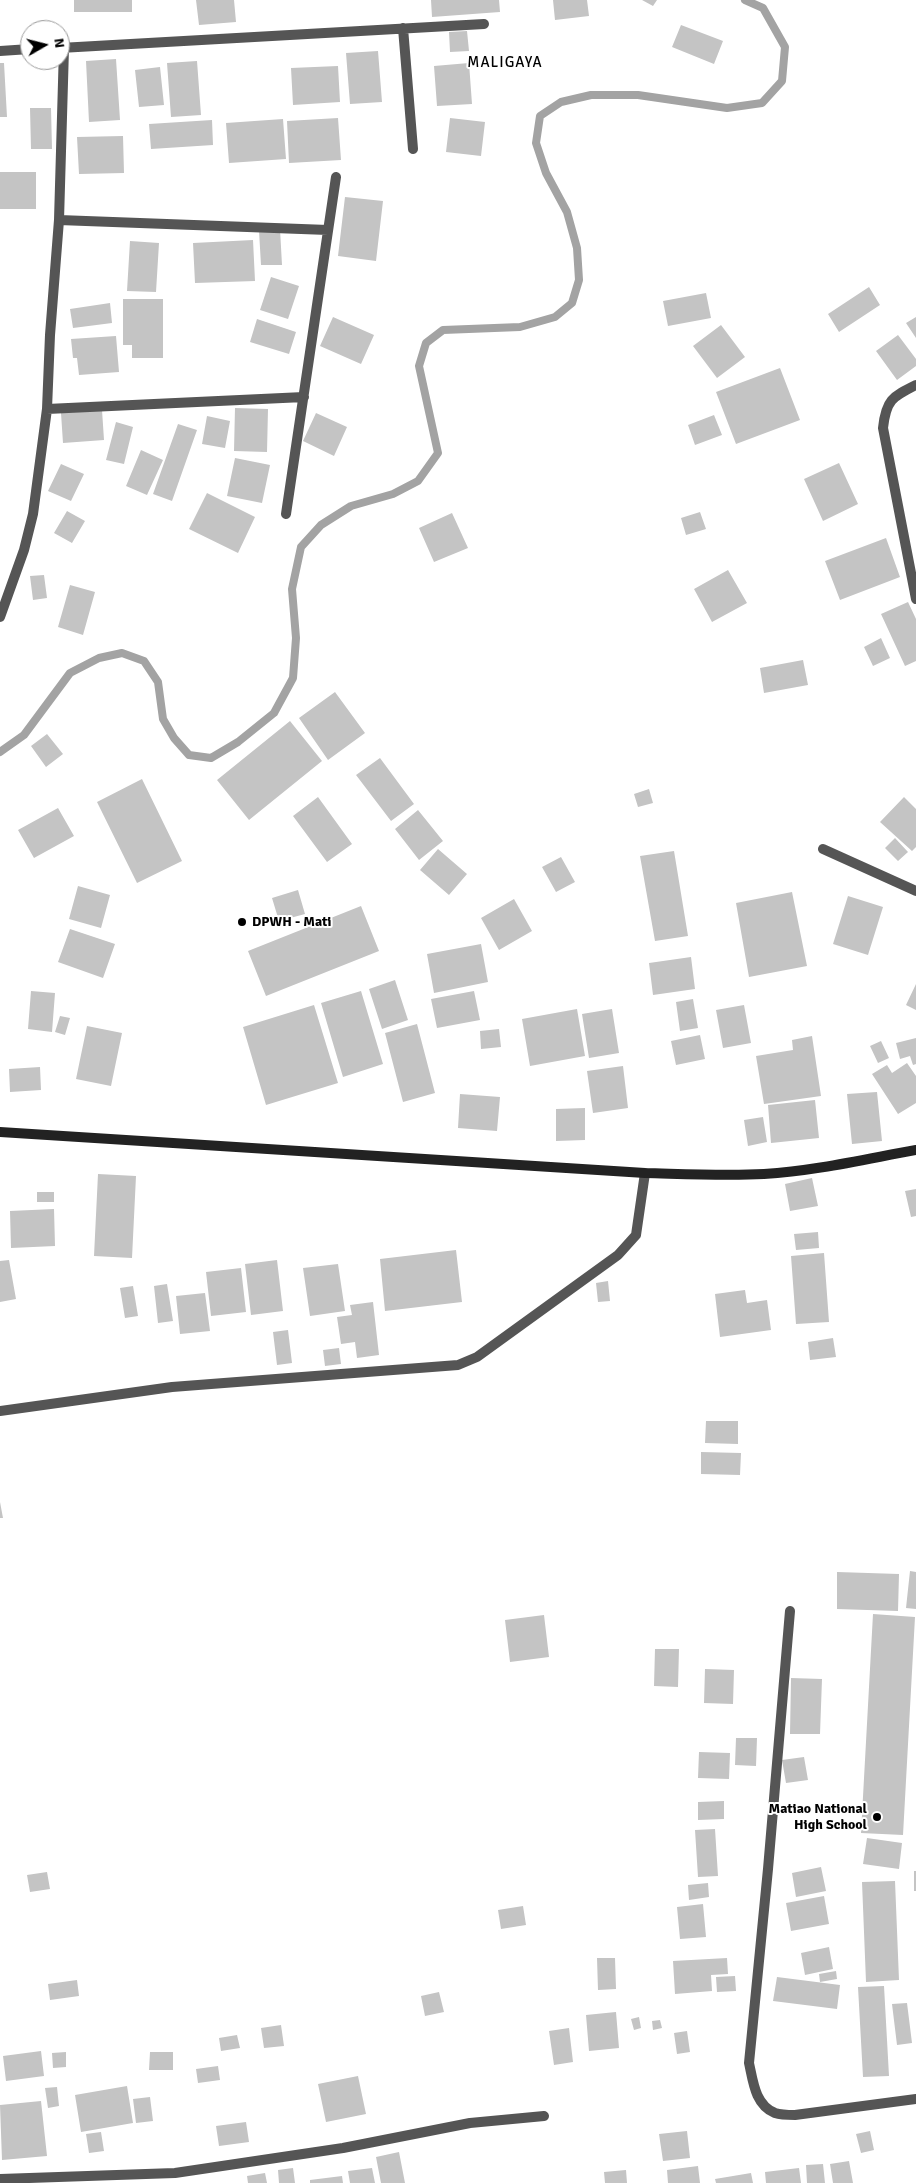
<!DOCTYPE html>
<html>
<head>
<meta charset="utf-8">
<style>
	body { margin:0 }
	#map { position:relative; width:916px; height:2183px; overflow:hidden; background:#fff; font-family:Signika,sans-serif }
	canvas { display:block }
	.north { position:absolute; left:20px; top:20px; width:50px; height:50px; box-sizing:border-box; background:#fff; border:1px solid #999; border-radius:50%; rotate:82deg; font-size:14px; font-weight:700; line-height:20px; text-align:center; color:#000 }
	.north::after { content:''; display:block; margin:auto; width:18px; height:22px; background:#000; clip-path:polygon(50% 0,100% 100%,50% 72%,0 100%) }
</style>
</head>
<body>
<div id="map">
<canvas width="916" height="2183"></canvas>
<div class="north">N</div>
</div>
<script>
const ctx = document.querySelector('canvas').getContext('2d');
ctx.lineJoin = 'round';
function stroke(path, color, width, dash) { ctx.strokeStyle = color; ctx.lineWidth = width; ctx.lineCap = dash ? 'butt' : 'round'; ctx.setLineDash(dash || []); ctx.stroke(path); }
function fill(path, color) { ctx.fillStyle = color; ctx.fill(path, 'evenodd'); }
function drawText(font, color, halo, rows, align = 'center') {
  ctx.font = font + ' Signika,sans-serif'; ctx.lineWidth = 4; ctx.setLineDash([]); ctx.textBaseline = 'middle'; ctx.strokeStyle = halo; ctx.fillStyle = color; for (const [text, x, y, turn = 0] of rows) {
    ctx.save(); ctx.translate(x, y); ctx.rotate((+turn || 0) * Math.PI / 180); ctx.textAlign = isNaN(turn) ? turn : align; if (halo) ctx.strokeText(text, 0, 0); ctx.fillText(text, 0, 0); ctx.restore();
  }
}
stroke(new Path2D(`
	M0,752l24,-17 46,-62 29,-15 23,-5 22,8 14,21 5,37 11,19 15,17 22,3 27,-16 36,-29 19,-35 3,-40 -4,-49 9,-42 20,-22 30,-19 42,-12 25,-13 20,-28 -19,-87 7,-23 17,-13 77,-3 35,-10 17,-14 7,-23 -2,-32 -10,-36 -21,-39 -10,-30 4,-27 21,-14 30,-7h47l89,13 35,-5 20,-22 3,-34 -22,-39 -18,-8`), '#a3a3a3', 8);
fill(new Path2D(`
	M74,0h58v12h-58z
	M196,0h38l2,22 -37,3z
	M431,0h68l1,12 -68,5z
	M553,0h34l2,16 -34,4z
	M642,0h15l-4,6z
	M681,25l42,16 -9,23 -42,-17z
	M467,31l2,20 -19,1 -1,-20z
	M378,51l4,51 -32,2 -4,-51z
	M116,59l4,61 -31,2 -3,-61z
	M197,61l4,54 -30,2 -4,-54z
	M0,63h4l3,54h-7z
	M469,63l3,41 -35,2 -3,-40z
	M338,66l2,36 -47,3 -2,-37z
	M160,67l4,38 -25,2 -4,-37z
	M30,108h21l1,41h-21z
	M338,118l3,42 -52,3 -2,-42z
	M450,118l35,4 -4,34 -35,-4z
	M283,119l3,40 -57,4 -3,-40z
	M212,120l1,25 -62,4 -2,-25z
	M123,136l1,37 -45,1 -2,-37z
	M0,172h36v37h-36z
	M345,197l38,4 -7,60 -38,-5z
	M280,229l2,36h-21l-2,-34z
	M253,240l2,41 -60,2 -2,-40z
	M130,241l29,2 -3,49 -29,-1z
	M271,277l28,9 -11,33 -28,-9z
	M869,287l11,18 -41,27 -11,-18z
	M706,293l5,25 -43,8 -5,-25z
	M123,299h40v59h-31v-13h-9z
	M110,303l2,20 -39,5 -3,-19z
	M333,317l41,18 -13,29 -41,-18z
	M916,317v21l-10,-15z
	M257,319l39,13 -7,22 -39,-12z
	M721,325l24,32 -28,21 -24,-32z
	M898,335l18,24v7l-19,14 -21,-29z
	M116,336l3,36 -40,3 -2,-17h-4l-2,-19z
	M780,368l20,52 -64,24 -20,-52z
	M235,408l33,1 -1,43 -33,-1z
	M102,410l2,30 -41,3 -2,-30z
	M316,413l31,14 -13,29 -31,-15z
	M714,415l8,20 -27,10 -7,-20z
	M207,416l23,5 -5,27 -23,-4z
	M116,422l17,5 -9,37 -18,-4z
	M178,424l19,6 -25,71 -19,-7z
	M141,450l22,10 -16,35 -21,-9z
	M235,458l35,7 -8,38 -35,-7z
	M839,463l19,41 -35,17 -19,-42z
	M61,464l23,10 -13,27 -23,-10z
	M207,493l48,24 -17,36 -49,-24z
	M67,511l18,10 -13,22 -18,-10z
	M700,512l6,17 -20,6 -5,-17z
	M452,513l16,35 -34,14 -15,-34z
	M886,538l14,39 -60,23 -15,-39z
	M728,570l19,33 -35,19 -18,-33z
	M44,575l3,23 -14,2 -3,-24z
	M70,585l25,7 -12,43 -25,-8z
	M908,602l8,17v42l-11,5 -24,-52z
	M881,638l9,20 -17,8 -9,-19z
	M803,660l5,25 -44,8 -4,-25z
	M335,692l30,41 -37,27 -29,-42z
	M290,721l32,40 -73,59 -32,-40z
	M47,734l16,20 -17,13 -15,-21z
	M380,758l34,46 -23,17 -35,-46z
	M142,779l40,82 -45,22 -40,-81z
	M649,789l4,14 -15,4 -4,-13z
	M318,797l34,47 -25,18 -34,-46z
	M904,797l12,12v38l-4,4 -32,-29z
	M58,808l16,28 -40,22 -16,-28z
	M418,810l25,31 -24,19 -24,-31z
	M895,838l13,14 -10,9 -13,-13z
	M438,849l29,25 -18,21 -29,-25z
	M674,851l14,85 -33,5 -15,-85z
	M561,857l14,25 -19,10 -14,-25z
	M78,886l32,9 -9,33 -32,-9z
	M298,890l7,24 -26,7 -7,-23z
	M792,892l15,74 -58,11 -13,-74z
	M848,896l35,11 -15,48 -35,-11z
	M514,899l18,32 -33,19 -18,-32z
	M361,906l18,45 -113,45 -18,-45z
	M70,929l45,15 -12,34 -45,-16z
	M481,944l7,38 -54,11 -7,-39z
	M691,957l4,32 -42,6 -4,-32z
	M395,980l13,40 -26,9 -13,-40z
	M916,984v26l-10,-5z
	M31,991l24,2 -3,39 -24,-3z
	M361,991l22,73 -40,13 -22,-74z
	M474,991l6,29 -43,8 -6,-29z
	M693,999l5,29 -18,3 -4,-29z
	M314,1005l24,78 -72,22 -23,-78z
	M744,1005l7,38 -28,5 -7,-38z
	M577,1009l8,47 -55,10 -8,-47z
	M612,1009l7,44 -30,5 -7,-44z
	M60,1016l10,2 -5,17 -10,-3z
	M417,1024l18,69 -32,9 -18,-69z
	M87,1026l35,7 -11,53 -35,-7z
	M499,1029l2,18 -20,2 -1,-18z
	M700,1035l5,24 -29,6 -5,-24z
	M812,1036l9,60 -57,8 -8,-48 37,-6 -1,-10z
	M916,1038v26l-3,1 -3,-9 -10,3 -4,-16z
	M881,1041l8,17 -11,5 -8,-17z
	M907,1063l9,13v27l-18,11 -26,-40 15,-9 5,8z
	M623,1066l5,42 -35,5 -6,-42z
	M40,1067l1,23 -31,2 -1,-23z
	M877,1092l5,49 -30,3 -5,-50z
	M460,1094l40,3 -3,34 -39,-3z
	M815,1100l4,38 -48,5 -3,-38z
	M585,1108v32l-29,1v-32z
	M763,1117l4,25 -19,4 -4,-26z
	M98,1174l38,2 -4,82 -38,-2z
	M812,1178l6,28 -28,5 -5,-27z
	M916,1189v27l-5,1 -6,-26z
	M37,1192h17v10h-17z
	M54,1209l1,37 -44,2 -1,-37z
	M818,1232l1,16 -23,2 -2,-16z
	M456,1250l6,52 -77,9 -5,-52z
	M824,1253l5,69 -33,2 -5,-68z
	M9,1260l7,39 -16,3v-41z
	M277,1260l6,51 -32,4 -6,-51z
	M338,1264l7,47 -35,5 -7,-48z
	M241,1268l5,44 -35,4 -5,-44z
	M608,1281l2,20 -12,1 -2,-19z
	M167,1284l6,37 -15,2 -4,-37z
	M133,1286l5,30 -13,2 -5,-30z
	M745,1290l2,13 20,-3 4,30 -51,7 -5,-43z
	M205,1293l5,38 -30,3 -4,-38z
	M373,1302l6,53 -22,3 -2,-16 -14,2 -4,-27 15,-2 -2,-10z
	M288,1330l4,33 -15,2 -4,-33z
	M833,1338l3,19 -26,3 -2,-18z
	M339,1348l2,16 -16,2 -2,-16z
	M706,1421h32v23l-33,-1z
	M701,1452l40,1 -1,22 -39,-1z
	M0,1502l3,16h-3z
	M910,1571l6,1v37l-10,-1z
	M837,1572l62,2 -1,37 -61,-2z
	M873,1614l42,3 -12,218 -42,-2z
	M544,1615l5,42 -39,5 -5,-42z
	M655,1649h24l-1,38 -24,-1z
	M705,1669l29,1 -1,34 -29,-1z
	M791,1678l31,1 -2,55h-30z
	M736,1738h21l-1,28 -21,-1z
	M699,1752l31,1 -1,26 -31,-1z
	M804,1757l4,23 -22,3 -4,-23z
	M724,1801v18l-26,1v-18z
	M715,1829l3,47 -20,1 -3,-47z
	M867,1838l35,5 -3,26 -36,-5z
	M821,1867l5,24 -30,6 -4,-24z
	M914,1871h2v20h-2z
	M47,1872l3,17 -20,3 -3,-17z
	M895,1881l4,99 -33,2 -4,-100z
	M708,1883l1,14 -20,3 -1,-15z
	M824,1896l5,28 -38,7 -5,-28z
	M703,1904l3,33 -26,2 -3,-32z
	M523,1906l3,19 -25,4 -3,-19z
	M829,1947l4,22 -28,6 -4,-22z
	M597,1958h18l1,31 -18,1z
	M727,1958l1,16 -17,1 1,16 -37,3 -2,-33z
	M836,1971l1,8 -17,3 -1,-8z
	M735,1976l1,15 -19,1 -1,-15z
	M777,1977l63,8 -3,24 -64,-8z
	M77,1980l2,16 -29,4 -2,-16z
	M884,1986l5,90 -26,1 -5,-90z
	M439,1992l5,20 -19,4 -4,-20z
	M907,2003l5,40 -15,2 -5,-41z
	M616,2012l3,36 -30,3 -3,-36z
	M639,2017l2,11 -7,2 -3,-11z
	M660,2020l2,8 -9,2 -1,-9z
	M281,2025l3,21 -20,2 -3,-20z
	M569,2028l4,34 -19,3 -5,-34z
	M687,2031l3,21 -13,2 -3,-21z
	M237,2035l3,13 -19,3 -2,-13z
	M41,2051l3,25 -38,5 -3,-25z
	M66,2052v15l-13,1 -1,-15z
	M150,2052h23v18h-24z
	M218,2066l2,14 -22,3 -2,-14z
	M358,2076l8,38 -40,8 -8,-38z
	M127,2086l6,37 -52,9 -6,-37z
	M57,2087l2,19 -11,2 -3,-20z
	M150,2097l3,24 -17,2 -3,-24z
	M41,2101l6,55 -45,4 -2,-55z
	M246,2122l3,20 -30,4 -3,-20z
	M687,2131l3,27 -27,3 -4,-27z
	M870,2131l4,19 -13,3 -5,-19z
	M101,2132l3,19 -15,2 -3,-19z
	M399,2152l6,31h-24l-5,-26z
	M849,2161l4,22h-20l-3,-19z
	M823,2164l2,19h-18l-1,-18z
	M698,2166l2,17h-32l-1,-13z
	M293,2168l2,15h-16l-1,-13z
	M372,2168l3,15h-25l-2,-12z
	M799,2168l2,15h-35l-1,-11z
	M626,2170l1,13h-22l-1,-11z
	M265,2173l2,10h-19l-1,-7z
	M751,2173l2,10h-37l-1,-4z
	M342,2176l1,7h-33v-3z`), '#c4c4c4');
stroke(new Path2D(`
	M403,28l10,121
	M60,48l424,-24
	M64,48l-5,172 269,10
	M0,51l30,-2
	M916,385c-24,12 -30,15 -33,43l33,171
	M47,409l257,-12
	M286,514l50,-337
	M0,617l24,-67 9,-36 14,-105 3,-74 9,-115
	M823,849l93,42
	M0,1411l172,-24 286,-22 19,-8 141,-102 18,-20 9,-62
	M790,1611l-22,258 -19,194c4,18 6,42 26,50 6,2 14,2 20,2l121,-16
	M0,2179l175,-6 168,-25 127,-25 74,-7`), '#555', 10);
stroke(new Path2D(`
	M0,1132l645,41c40,1 80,3 119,1 51,-3 102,-15 152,-24`), '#222', 10);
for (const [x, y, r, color] of [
	[242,922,5,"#000"],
	[877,1817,5,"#000"]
]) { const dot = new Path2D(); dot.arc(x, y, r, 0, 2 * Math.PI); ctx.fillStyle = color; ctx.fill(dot); stroke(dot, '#fff', 2); }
drawText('bold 14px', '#000', '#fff', [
	["DPWH - Mati",252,922],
	["Matiao National",867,1809,"right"],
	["High School",867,1825,"right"]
], 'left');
ctx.letterSpacing = '1px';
drawText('15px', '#000', '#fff', [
	["MALIGAYA",505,63]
]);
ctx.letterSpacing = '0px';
</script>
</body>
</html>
